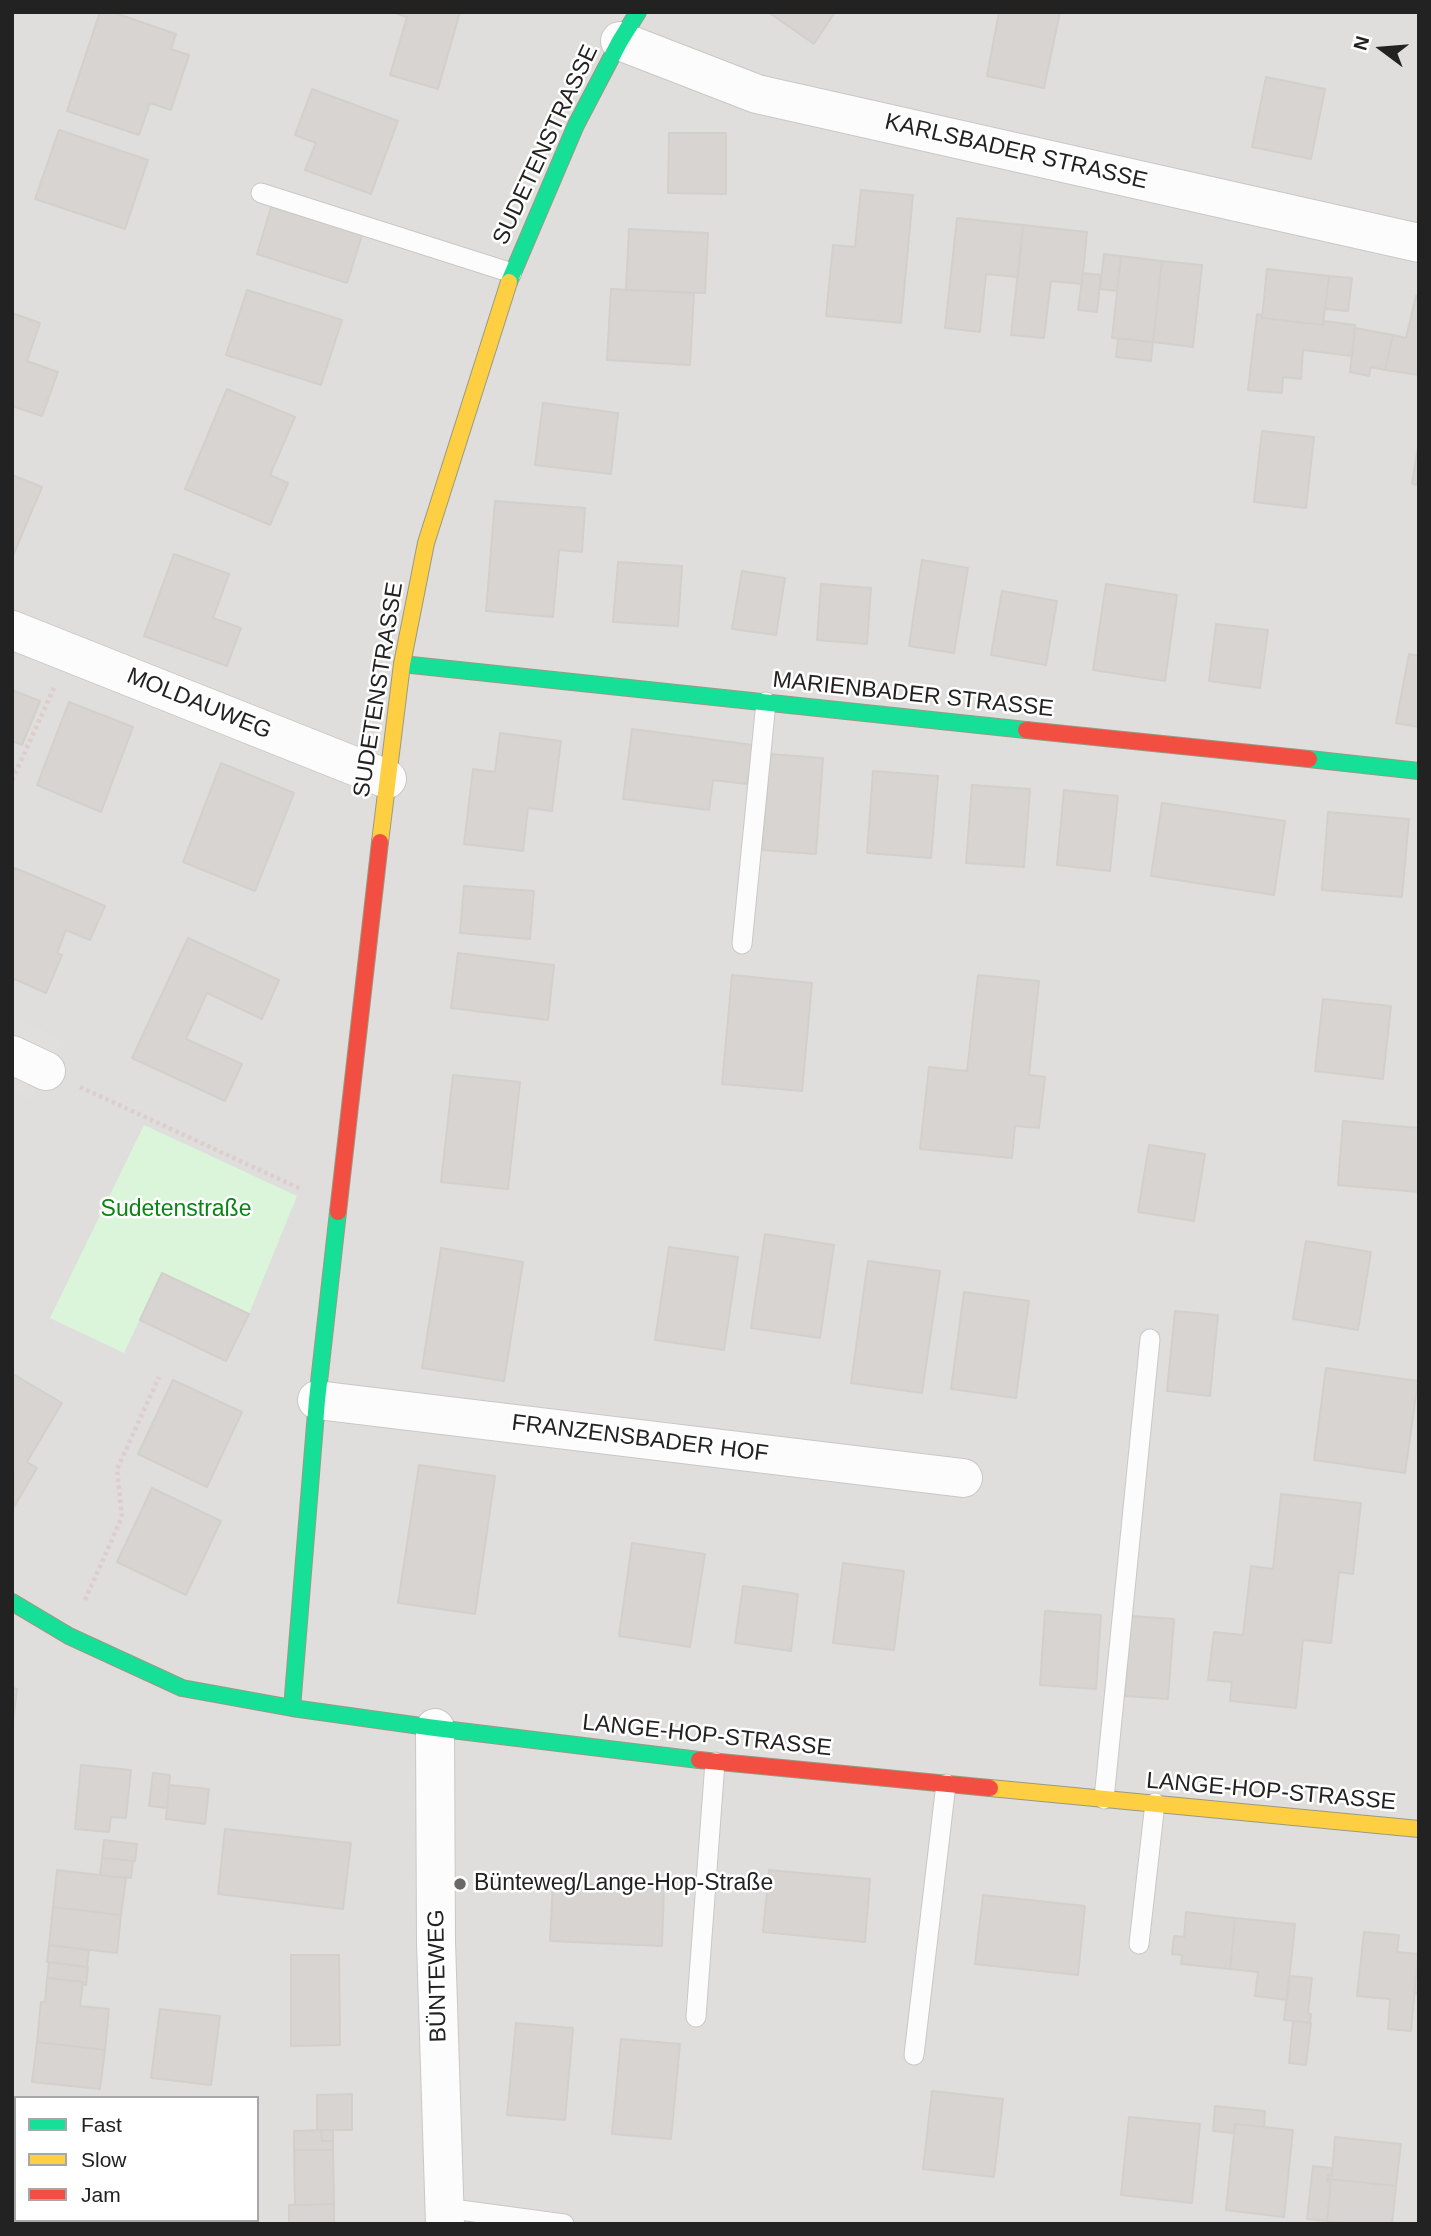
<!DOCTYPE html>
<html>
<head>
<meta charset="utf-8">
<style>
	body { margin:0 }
	#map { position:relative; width:1431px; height:2236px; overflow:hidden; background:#f0eeeb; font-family:Helvetica,sans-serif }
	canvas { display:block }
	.frame { position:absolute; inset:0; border:14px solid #222; pointer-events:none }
	.legend { position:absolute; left:14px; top:2096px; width:245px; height:126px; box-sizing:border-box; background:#fff; border:2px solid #a7a7a7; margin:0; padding:9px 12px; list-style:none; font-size:21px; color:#222 }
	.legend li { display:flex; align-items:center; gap:14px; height:35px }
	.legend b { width:35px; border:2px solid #a7a7a7 }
	.north { position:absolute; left:1347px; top:14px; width:70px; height:70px; -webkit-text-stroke:5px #fff; paint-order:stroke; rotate:286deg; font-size:19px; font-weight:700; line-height:28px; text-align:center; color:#222 }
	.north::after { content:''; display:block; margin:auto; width:24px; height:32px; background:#222; clip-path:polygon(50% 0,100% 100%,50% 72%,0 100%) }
</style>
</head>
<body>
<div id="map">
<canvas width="1431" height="2236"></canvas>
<div class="frame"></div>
<ul class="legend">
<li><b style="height:9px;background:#16e098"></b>Fast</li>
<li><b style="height:9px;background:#ffcf43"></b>Slow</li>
<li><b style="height:9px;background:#f24e42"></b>Jam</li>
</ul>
<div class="north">N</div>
</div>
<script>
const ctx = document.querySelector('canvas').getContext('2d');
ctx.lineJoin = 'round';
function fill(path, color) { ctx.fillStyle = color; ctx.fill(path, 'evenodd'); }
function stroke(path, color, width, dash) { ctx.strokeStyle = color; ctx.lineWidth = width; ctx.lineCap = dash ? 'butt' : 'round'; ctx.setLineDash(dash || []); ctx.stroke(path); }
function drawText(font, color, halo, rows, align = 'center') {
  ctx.font = font + ' Helvetica,sans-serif'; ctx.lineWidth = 5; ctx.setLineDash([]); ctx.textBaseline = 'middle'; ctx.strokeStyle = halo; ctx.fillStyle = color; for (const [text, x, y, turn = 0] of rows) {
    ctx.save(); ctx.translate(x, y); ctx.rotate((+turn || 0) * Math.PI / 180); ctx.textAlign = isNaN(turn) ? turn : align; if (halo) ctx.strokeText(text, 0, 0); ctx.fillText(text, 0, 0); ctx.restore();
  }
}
fill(new Path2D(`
	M12,12h1407v2212h-1407zM16,2098h241v122h-241z`), '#dfdedc');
fill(new Path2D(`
	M144,1125l153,71 -48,118 -87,-41 -38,80 -74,-35z`), '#daf5da');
fill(new Path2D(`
	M12,1015l53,27 -19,29 -14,29 -20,-10z`), '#e0dfde');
const building = new Path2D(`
	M100,12h12l64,22 -5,15 18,6 -18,55 -21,-7 -11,32 -72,-24z
	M392,12h68l-22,77 -48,-14 17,-58z
	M768,12h67l-21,32z
	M999,12h61l-16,76 -57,-12z
	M1266,77l59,12 -14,70 -59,-12z
	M312,89l86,32 -27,73 -66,-24 11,-27 -21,-8z
	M59,130l89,30 -23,69 -90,-30z
	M669,133h57v61l-58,-1z
	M861,190l52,5 -12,128 -75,-7 7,-71 22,2z
	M272,204l91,28 -16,51 -90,-29z
	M957,218l66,7 -5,52 -32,-3 -6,58 -35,-4z
	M1023,225l64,7 -5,52 -31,-3 -7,57 -33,-3z
	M629,229l79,4 -3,60 -79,-3z
	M1104,254l17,2 -4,35 -17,-2z
	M1121,256l41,5 -9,81 -41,-4z
	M1162,261l40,4 -9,82 -40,-5z
	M1267,269l62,7 -6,49 -61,-7z
	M1083,273l18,2 -4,37 -19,-2z
	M1329,276l23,2 -4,33 -23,-2z
	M611,289l83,4 -4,72 -83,-5z
	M247,290l95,30 -21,65 -95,-30z
	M1416,296l3,1v78l-34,-5 8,-35 13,3z
	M12,313l28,10 -13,38 31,11 -16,44 -30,-10z
	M1257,314l5,1v3l61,7 1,-4 31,4 -3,31 -49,-6 -2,29 -18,-2 -1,16 -34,-3z
	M1355,328l38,7 -8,35 -14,-3 -2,9 -19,-4z
	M1118,338l35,4 -2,19 -35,-4z
	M227,389l68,28 -25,58 18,8 -18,42 -85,-36z
	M543,403l75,10 -7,61 -76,-9z
	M1262,431l52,6 -8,71 -52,-6z
	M1419,441v44l-7,-1z
	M12,475l30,12 -30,71z
	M495,501l90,7 -3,44 -23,-2 -6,67 -67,-6z
	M174,554l55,20 -16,44 28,10 -14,38 -83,-30z
	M922,560l46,8 -14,85 -45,-7z
	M618,562l64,4 -4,60 -65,-4z
	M742,571l43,7 -9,57 -44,-6z
	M821,584l50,4 -4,56 -50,-4z
	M1106,584l71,11 -12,86 -72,-11z
	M1002,591l55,10 -11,64 -55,-10z
	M1216,624l52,6 -8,58 -51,-7z
	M1409,654l10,2v71l-23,-4z
	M12,690l28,11 -18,44 -10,-4z
	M69,702l64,25 -32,85 -64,-27z
	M632,729l121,16 -6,39 -34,-4 -4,30 -86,-11z
	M500,733l61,8 -9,70 -24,-3 -5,43 -59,-7 9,-75 22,3z
	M770,754l53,4 -7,96 -54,-4z
	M221,763l73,30 -39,98 -72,-29z
	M873,771l65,5 -7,82 -64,-5z
	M972,785l58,4 -6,78 -58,-4z
	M1064,790l54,6 -8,75 -53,-6z
	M1162,803l123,18 -11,74 -123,-19z
	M1328,812l81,7 -7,78 -80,-7z
	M15,868l90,38 -15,34 -24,-10 -9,23 5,2 -16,38 -34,-15v-103z
	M464,886l70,5 -4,48 -70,-6z
	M188,938l91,42 -17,39 -55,-26 -21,46 56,25 -17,37 -93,-43z
	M458,953l96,12 -6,55 -97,-12z
	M732,975l80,8 -10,108 -80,-7z
	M978,975l61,6 -10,94 16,2 -6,51 -24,-2 -3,32 -92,-9 9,-82 38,4z
	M1323,999l68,7 -8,73 -68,-8z
	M453,1075l67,7 -12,107 -67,-7z
	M1343,1121l76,7v64l-81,-7z
	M1149,1145l56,9 -11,67 -56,-9z
	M765,1234l69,11 -14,93 -69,-10z
	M1306,1241l65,11 -13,78 -65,-11z
	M669,1247l69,10 -14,93 -69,-10z
	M441,1248l82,14 -19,119 -82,-13z
	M868,1261l72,10 -18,122 -71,-10z
	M162,1273l87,41 -23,47 -86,-41z
	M964,1292l65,9 -13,97 -65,-9z
	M1175,1311l43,4 -8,81 -43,-5z
	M1326,1368l92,13 -13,92 -91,-13z
	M13,1374l49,29 -35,59 10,6 -23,39z
	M173,1380l69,32 -35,75 -69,-33z
	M419,1465l76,11 -20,138 -77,-11z
	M152,1488l69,33 -35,74 -69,-33z
	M1281,1494l80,9 -8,71 -14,-2 -8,71 -28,-3 -7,68 -66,-7 2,-19 -24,-2 6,-48 29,3 8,-69 22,3z
	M632,1543l73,11 -15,93 -71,-11z
	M843,1563l61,8 -10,79 -61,-7z
	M743,1586l55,8 -7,57 -56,-8z
	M1045,1611l56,4 -5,74 -56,-4z
	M1131,1616l43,3 -6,80 -43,-3z
	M12,1688l5,1 -4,33h-1z
	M81,1765l50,5 -5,48 -15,-1 -2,15 -34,-3z
	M153,1773l17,2 -3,33 -18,-2z
	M169,1785l40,4 -4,35 -39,-5z
	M225,1829l126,14 -8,66 -125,-15z
	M104,1840l33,4 -2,17 -33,-3z
	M102,1858l31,3 -2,17 -31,-3z
	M57,1870l69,8 -5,37 -68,-8z
	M769,1870l101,9 -5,63 -102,-10z
	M553,1883l111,4 -2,59 -112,-5z
	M983,1895l102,11 -7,69 -103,-11z
	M53,1907l68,8 -4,38 -68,-8z
	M1186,1912l49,6 -5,51 -49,-5 1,-9 -10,-1 2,-18 10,1z
	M1235,1918l60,6 -8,76 -32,-4 3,-24 -28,-3z
	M1364,1932l35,3 -2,17 21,2 -7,77 -23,-2 2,-30 -33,-3z
	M49,1945l40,5 -2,17 -40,-5z
	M291,1955h48l1,90 -49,1z
	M49,1962l39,5 -2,18h-4l1,-3 -36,-4z
	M1418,1962h1v32l-5,-1z
	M1289,1976l23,2 -4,35 3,1 -1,9 -26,-3z
	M47,1978l36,4 -3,24 29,3 -4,41 -68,-8 4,-40h4z
	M160,2009l60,7 -9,69 -60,-7z
	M1293,2021l18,2 -5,42 -17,-2z
	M516,2023l57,5 -8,92 -58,-5z
	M621,2039l59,5 -9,95 -59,-5z
	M37,2042l68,8 -5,39 -68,-7z
	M932,2091l71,8 -9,78 -71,-8z
	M352,2094v36h-35v-35z
	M1215,2106l50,5 -1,16 -29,-3 -1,9 -21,-2z
	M1129,2117l71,7 -8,79 -71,-8z
	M1235,2124l58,6 -9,87 -58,-7z
	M321,2130l1,11h11v9h-39v-19z
	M321,2130h12v11h-11z
	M1335,2137l66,7 -5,42 -68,-7v-4l4,1z
	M294,2150h39l1,54 -39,1z
	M1313,2166l19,2v8l-4,-1 -1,7h4l-4,39 -20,-2z
	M1328,2179l68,7 -4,38h-36l-29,-3 4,-39h-4z
	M334,2204v20h-45v-19z
	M24,2220h62v3l-62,-1z`);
fill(building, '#d7d4d2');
stroke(building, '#d3d0cc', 2);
const lane = new Path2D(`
	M261,193l251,80
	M742,944l24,-242
	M1104,1799l46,-460
	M1139,1944l16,-141
	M696,2017l19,-255
	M914,2055l32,-271
	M445,2208l119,16`);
const street = new Path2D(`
	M620,41l137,53 662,149
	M12,630l375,149
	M12,1055l34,16
	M317,1400l646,78
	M435,1728l1,214 9,282`);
const fast = new Path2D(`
	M509,282l67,-157 44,-84 18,-29
	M402,664l624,66
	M1309,759l110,12
	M12,1602l57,34 113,52 110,20 143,20 264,32
	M292,1708l25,-308 21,-188`);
const slow = new Path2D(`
	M380,842l22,-178 24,-121 83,-261
	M990,1788l429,41`);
const jam = new Path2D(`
	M1026,730l283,29
	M338,1212l42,-370
	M699,1760l291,28`);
stroke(lane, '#c9c8c7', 21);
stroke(street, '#c9c8c7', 40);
stroke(fast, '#999a82', 18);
stroke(slow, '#999a82', 18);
stroke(jam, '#999a82', 18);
stroke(new Path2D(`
	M12,780l42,-92
	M80,1087l221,102
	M85,1600l37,-83 -5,-48 42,-92`), '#dccecd', 4.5, [3.5, 3.5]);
stroke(lane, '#fdfcfc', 19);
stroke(street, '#fdfcfc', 38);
stroke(fast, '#16e098', 16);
stroke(slow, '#ffcf43', 16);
stroke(jam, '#f24e42', 16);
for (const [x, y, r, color] of [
	[460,1884,7,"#6a6968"]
]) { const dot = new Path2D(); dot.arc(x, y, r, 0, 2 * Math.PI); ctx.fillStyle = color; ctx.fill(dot); stroke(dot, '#fff', 2.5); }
drawText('23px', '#222', '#fff', [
	["SUDETENSTRASSE",546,145,-65],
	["KARLSBADER STRASSE",1016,152,13],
	["SUDETENSTRASSE",379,690,-81],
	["MARIENBADER STRASSE",913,695,6],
	["MOLDAUWEG",199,704,22],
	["FRANZENSBADER HOF",640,1439,7],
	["LANGE-HOP-STRASSE",707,1736,6],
	["LANGE-HOP-STRASSE",1271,1792,5],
	["BÜNTEWEG",438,1976,-91]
]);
drawText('23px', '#0c8416', '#fff', [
	["Sudetenstraße",176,1210]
]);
drawText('23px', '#222', '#fff', [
	["Bünteweg/Lange-Hop-Straße",474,1884]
], 'left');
</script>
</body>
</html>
